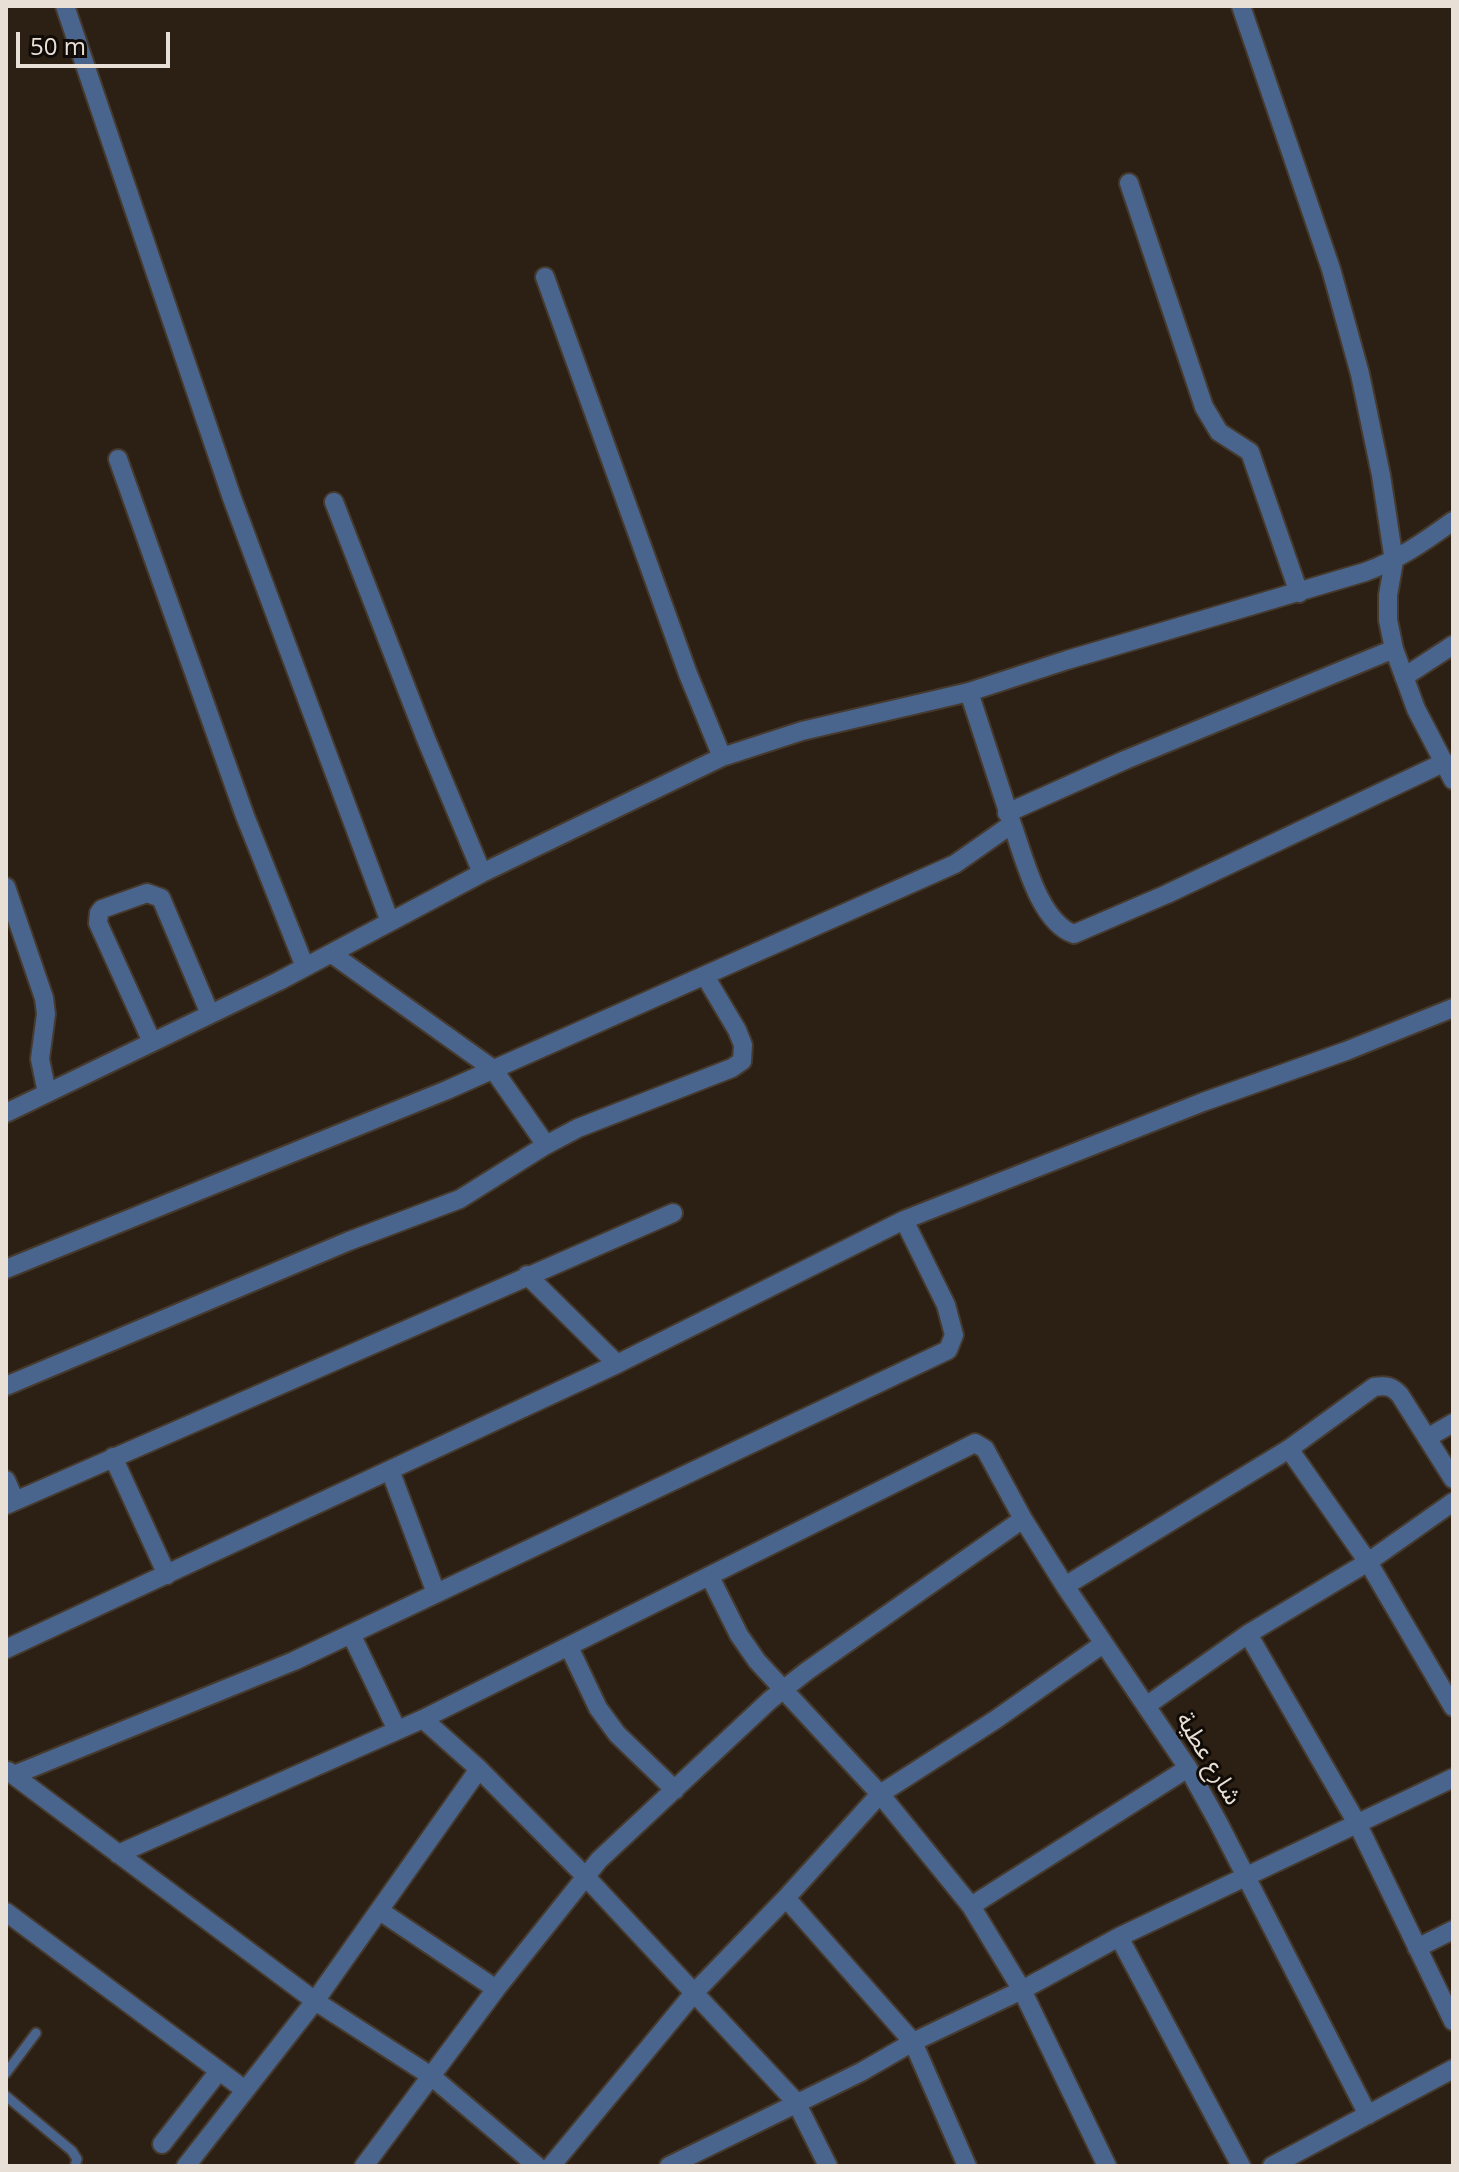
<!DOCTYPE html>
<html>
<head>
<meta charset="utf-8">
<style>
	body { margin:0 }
	#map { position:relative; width:1459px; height:2172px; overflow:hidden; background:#2c1f13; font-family:"Open Sans",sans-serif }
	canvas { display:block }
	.frame { position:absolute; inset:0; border:8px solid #e8e0d7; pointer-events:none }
	.scale { position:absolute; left:16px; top:32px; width:154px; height:36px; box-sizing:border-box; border:4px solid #e8e0d7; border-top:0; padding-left:10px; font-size:24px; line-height:28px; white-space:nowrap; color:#e8e0d7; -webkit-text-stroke:6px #100b06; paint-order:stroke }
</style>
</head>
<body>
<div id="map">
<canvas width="1459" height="2172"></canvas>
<div class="frame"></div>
<div class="scale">50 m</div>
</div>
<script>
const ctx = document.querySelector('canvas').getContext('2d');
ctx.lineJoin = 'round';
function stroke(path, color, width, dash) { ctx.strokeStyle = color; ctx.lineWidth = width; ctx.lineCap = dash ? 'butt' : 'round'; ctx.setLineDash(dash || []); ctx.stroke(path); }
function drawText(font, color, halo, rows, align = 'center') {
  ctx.font = font + ' "Open Sans","Noto Sans Arabic",sans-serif'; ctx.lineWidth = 6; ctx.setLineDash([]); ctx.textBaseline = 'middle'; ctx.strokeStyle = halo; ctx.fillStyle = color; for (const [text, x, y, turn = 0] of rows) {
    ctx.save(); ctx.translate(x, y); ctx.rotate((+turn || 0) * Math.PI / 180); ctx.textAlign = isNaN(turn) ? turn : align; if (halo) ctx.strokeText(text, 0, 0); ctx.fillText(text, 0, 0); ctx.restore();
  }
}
const service = new Path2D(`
	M6,2073l30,-40
	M6,2096l66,55 5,8 -2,7`);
const minor = new Path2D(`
	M65,6l167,492 158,424
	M1241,6l90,263 29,105 21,101 13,86 -6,34v25l6,29 22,60 37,71
	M1129,183l75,224 15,25 31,20 49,141
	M545,277l143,397 34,83
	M118,459l127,357 60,151
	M334,502l92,237 56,134
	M1404,677l49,-32
	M1007,813l118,-53 269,-111
	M1012,824c12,33 27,98 62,110l93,-40 278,-132
	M6,887l38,111 2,16 -6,45 7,34
	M332,954l161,115 53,76
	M152,1042l-54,-119 1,-10 3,-4 45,-16 14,5 49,116
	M6,1113l273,-132 203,-108 240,-116 80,-26 167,-39 98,-32 298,-88c33,-12 59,-30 88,-51
	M904,1220l299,-118 143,-51 107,-43
	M6,1269l441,-179 508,-226 57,-40 -43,-132
	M527,1275l90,89
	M6,1386l343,-145 111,-42 86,-54 32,-17 154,-60 10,-7 1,-16 -6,-15 -32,-54
	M1427,1438l26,-15
	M113,1457l54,118
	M390,1470l46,123
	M6,1480l9,21
	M1453,1502l-85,60 85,145
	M6,1505l667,-292
	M710,1577l29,58 18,26 123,133 91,112 51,84 85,176
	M1065,1586l224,-137 85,-62c12,-2 18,-1 26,8l53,84
	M351,1634l46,96
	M1248,1634l110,191 95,196
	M569,1647l29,61 19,26 58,56
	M6,1649l611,-285 287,-144 42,85 8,30 -6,15 -654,311 -280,114
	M1146,1706l102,-72 120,-72 -79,-113
	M423,1719l56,50 106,107 211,226 32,64
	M8,1771l307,230 116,75 106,90
	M118,1854l305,-135 552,-276 10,6 38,70 42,67 123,182 30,54 150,293
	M786,1898l127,144 54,124
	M971,1906l217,-138
	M380,1911l116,78
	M6,1912l239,178
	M1119,1937l122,229
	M1417,1948l36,-18
	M162,2144l57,-73
	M186,2166l129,-165 164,-232
	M364,2166l132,-177 103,-129 171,-160 37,-29 216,-152
	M551,2166l143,-173 92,-95 94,-104 115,-74 108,-76
	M669,2166l192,-94 52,-30 109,-52 97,-53 334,-159
	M1272,2166l181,-97`);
stroke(service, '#463a2e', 13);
stroke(minor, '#463a2e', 22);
stroke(service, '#49658d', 9);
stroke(minor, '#49658d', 18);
drawText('24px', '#e8e0d7', '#100b06', [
	["شارع عطية",1208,1759,59]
]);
</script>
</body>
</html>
